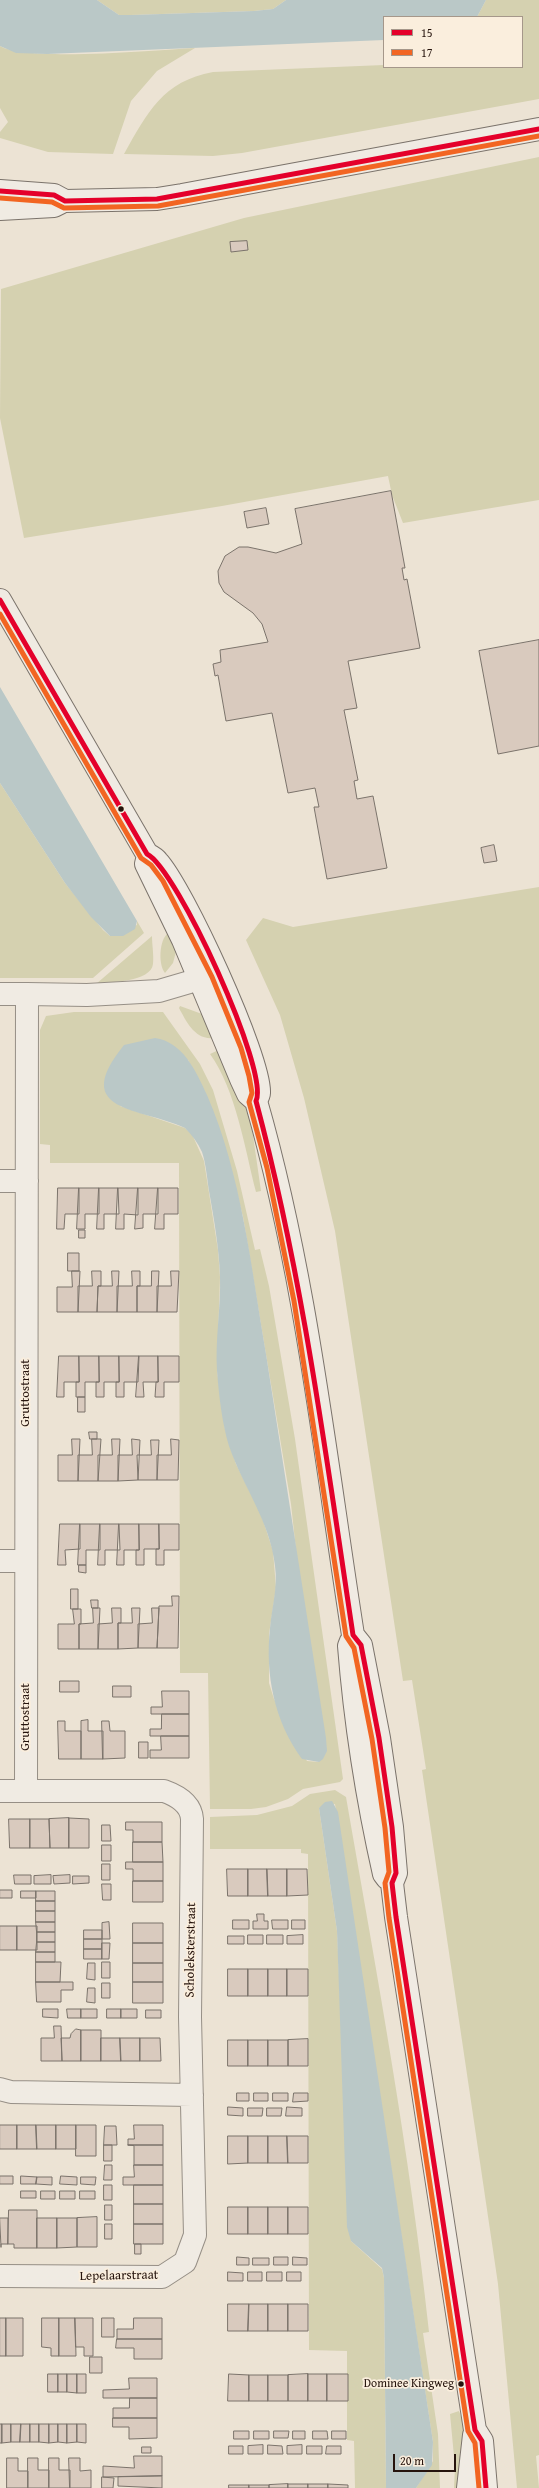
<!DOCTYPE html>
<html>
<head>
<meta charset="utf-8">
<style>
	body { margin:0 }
	#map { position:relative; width:539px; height:2488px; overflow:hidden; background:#ece3d4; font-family:"Gentium Book Plus",serif }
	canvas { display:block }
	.legend { position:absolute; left:383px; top:16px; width:140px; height:52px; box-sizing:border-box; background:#faeedd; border:1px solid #a5978a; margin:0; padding:5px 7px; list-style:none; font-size:12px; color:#26140d }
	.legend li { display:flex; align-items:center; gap:8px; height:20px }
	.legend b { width:20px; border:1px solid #a5978a }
	.scale { position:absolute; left:393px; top:2454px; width:63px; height:18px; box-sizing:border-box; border:2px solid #26140d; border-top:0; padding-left:5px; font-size:12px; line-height:14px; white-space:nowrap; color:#26140d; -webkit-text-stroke:3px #faeedd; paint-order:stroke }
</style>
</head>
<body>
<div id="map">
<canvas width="539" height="2488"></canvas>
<ul class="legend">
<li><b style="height:5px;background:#e4002b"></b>15</li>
<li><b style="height:5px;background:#f26522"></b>17</li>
</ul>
<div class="scale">20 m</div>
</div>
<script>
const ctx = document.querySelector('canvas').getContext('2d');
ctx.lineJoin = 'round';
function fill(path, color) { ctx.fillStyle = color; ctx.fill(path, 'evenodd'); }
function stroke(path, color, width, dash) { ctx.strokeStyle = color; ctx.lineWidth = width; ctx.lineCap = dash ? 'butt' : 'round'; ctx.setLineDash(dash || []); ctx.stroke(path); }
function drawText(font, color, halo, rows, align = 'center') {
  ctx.font = font + ' "Gentium Book Plus",serif'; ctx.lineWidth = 3.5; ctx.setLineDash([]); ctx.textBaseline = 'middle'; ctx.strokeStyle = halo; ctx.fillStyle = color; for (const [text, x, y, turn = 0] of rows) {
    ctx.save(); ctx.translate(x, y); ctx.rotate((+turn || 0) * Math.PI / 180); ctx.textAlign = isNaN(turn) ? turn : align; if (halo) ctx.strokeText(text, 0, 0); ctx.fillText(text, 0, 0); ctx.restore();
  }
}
fill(new Path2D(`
	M97,0h189l-13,9 -19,2 -123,4h-12z
	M486,0h53v99l-297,54 -29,3 -89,-2c23,-41 39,-73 89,-82l171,-7v2h138v-50h-45z
	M0,46c26,16 158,4 195,2l-38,23 -26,30 -18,53 -65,-2 -48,-14v-6l8,-10 -8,-14z
	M539,157v343l-136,23 -11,-28 -4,-19 -166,30 -198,32 -24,-120 1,-129 243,-71z
	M0,783l65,100 38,47 7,6 27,-11v-4l7,12 -51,45h-93z
	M539,887v1568l-3,1 3,32h-22l-19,-204 -76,-514 4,-1 -14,-89 -9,1 -68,-450 -31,-133 -24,-83 -34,-75 17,-22 30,9z
	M168,933l9,15 -4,15 -8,10c-7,-8 -6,-33 3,-40z
	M152,936c0,9 2,19 1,28 -2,18 -43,18 -57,20z
	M180,1006l22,8 11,24c-18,2 -27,-17 -34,-30z
	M74,1012h89l37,52 13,26 24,81 18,79 5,-1 9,37 26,153 48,340 -3,3 -37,7 -15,10 -22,8 -15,2h-41l-2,-136h-28l-1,-510h-129v-18l-10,-1v-114l6,-14zM188,1060c27,50 42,102 55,157l48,287 28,258 -12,-1 -33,-62 -5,-16v-49l7,-46 -3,-37 -12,-37 -25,-50 -11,-35 -8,-58 3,-94 -2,-27 -14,-89 -12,-27 -7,-6 -65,-22z
	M223,1048l27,67 11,76 -5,1c-11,-43 -20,-102 -46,-138z
	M335,1790l11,7c31,178 64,356 83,535l-6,1 15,101 2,54h-24l17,-27v-19l-98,-638 -16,4 18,123 14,310 31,28 2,9 2,210h-31l-1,-47 -7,-1v-89l-38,-1 -1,-496 -7,-1v-4h-91v-32l47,-2 35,-9 18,-12z
	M459,2411l6,17 -2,60h-9l1,-21 -5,-53z`), '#d5d1b0');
fill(new Path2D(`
	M0,0h97l22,15h12l123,-4 19,-2 13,-9h200l-9,17h-93v23l-337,14 -31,-1 -16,-7z
	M0,687l137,234 -2,8 -12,7h-13l-19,-19 -26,-34 -65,-100z
	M155,1038c28,4 41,33 52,57 35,81 44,173 59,259 20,128 40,256 60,384l1,13 -4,8 -4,3 -17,-3c-28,-38 -37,-85 -32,-131 2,-22 8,-41 5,-62 -5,-45 -32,-79 -46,-120 -7,-23 -10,-50 -12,-75 -2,-32 4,-63 3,-95 -1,-28 -6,-57 -11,-85 -2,-13 -3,-27 -7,-39 -4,-9 -10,-17 -17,-24 -45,-21 -116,-15 -61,-83z
	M332,1801l6,11 95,630 -1,23 -16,23h-30l-2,-210 -2,-10 -31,-27 -4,-14 -10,-296 -18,-123 6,-6z`), '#bac8c7');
const building = new Path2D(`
	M247,241l1,9 -17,2 -1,-10z
	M391,491l14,77h-3l2,12 3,-1 13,69 -72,13 9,47 -13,2 14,70 -4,1 3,18 16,-3 14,72 -60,11 -13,-72h5l-4,-19 -27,5 -16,-80 -46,8 -8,-46 -3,1 -2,-12 8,-2 -1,-12 48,-8 -6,-18 -9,-11 -29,-21 -5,-9 -1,-12 7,-15 14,-9h9l28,6 26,-9 -7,-35z
	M266,508l3,16 -22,4 -3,-16z
	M539,640v106l-41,8 -19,-103z
	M494,845l3,16 -13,2 -3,-15z
	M58,1188h21v26h-14l-1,15h-7z
	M79,1188h20v26h-14v15h-8z
	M99,1188h19l1,26h-15v15h-7z
	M118,1188h20v27l-14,-1v15h-8z
	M138,1188h20v26h-15v14l-8,1z
	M158,1188h20v26h-14v15h-9z
	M79,1230h6v8h-6z
	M68,1253h11v18h-11z
	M72,1271h8l-2,41h-21v-25h15z
	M92,1271h9v15h-3l-1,26h-19v-26h14z
	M112,1271h7l-2,41h-20l1,-26h14z
	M132,1271h8v15h-3v26h-20v-26h15z
	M152,1271h7l-2,41h-20v-26h14z
	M171,1271h8l-2,41h-20v-26h14z
	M59,1356h20v26h-15v15h-7z
	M79,1356h20v26h-14v15h-9v-15h3z
	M99,1356h20v26h-15v15h-8v-15h3z
	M119,1356h20l-1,26h-14v15h-8v-15h3z
	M139,1356h19v26h-15l1,15h-8z
	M158,1356h21v26h-15v15h-9l1,-15h2z
	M78,1397h7v15h-7z
	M89,1432h8v7h-7z
	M72,1439h8l-2,42h-20v-26h14z
	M92,1439h9l-3,42h-20v-26h14z
	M112,1439h8l-2,42h-20v-26h14z
	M132,1439l8,1 -2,40 -20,1v-26h14z
	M171,1439l8,1 -1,40h-21v-25h14z
	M151,1440h8l-2,40h-19l-1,-25h14z
	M60,1524h20v25l-15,1 1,15h-8z
	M80,1524h20v26h-14v15h-8z
	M100,1524h19l1,26h-15v15h-7z
	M119,1524h20v26h-15v15h-7z
	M139,1524h20v25h-15v16h-8v-15h3z
	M159,1524h20v26h-15v15h-8v-16h3z
	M79,1565h7v8l-7,-1z
	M71,1589h7v20h-7z
	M172,1596h7l-1,52h-21l2,-42h13z
	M91,1600h7v8h-6z
	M93,1608h7l-2,41h-19v-25l14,-1z
	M112,1608h9v15h-3v26h-20v-25l14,-1z
	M132,1608h8l-2,40 -20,1v-26h14z
	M152,1608h7l-2,40h-19v-24l14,-1z
	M73,1609h8v15h-2v25h-21v-25h16z
	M60,1681h19v11h-19z
	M113,1686h18v11h-18z
	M162,1691h27v23h-38v-7h11z
	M162,1714h27v22h-39v-7h11z
	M88,1720v11h15v28h-22v-38z
	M58,1721h7v10h16v28h-22z
	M102,1721h7l1,10h15v27l-22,1z
	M161,1736h28v22h-39v-8h11z
	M139,1742h9v16h-9z
	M69,1818l20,1v29h-20z
	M69,1818v30h-19l-1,-29z
	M9,1819h21v29h-20z
	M30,1819h19l1,29h-20z
	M126,1822h36v20h-29v-12h-7z
	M102,1825h8l1,16h-9z
	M133,1842h29l1,20h-30z
	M102,1845h9v16h-9z
	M126,1862h37v19h-30v-12h-7z
	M102,1864h8v16h-8z
	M227,1869h21v27h-20z
	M248,1869h19l1,27h-20z
	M267,1869h20v27h-19z
	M287,1869h20l1,26 -21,1z
	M14,1875h17v9h-16z
	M51,1875v9h-17v-8z
	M70,1875v8l-16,1 -1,-8z
	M73,1876h16v7l-16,1z
	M133,1881h30v21h-30z
	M102,1884h9v16h-8z
	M0,1890h12v8h-12z
	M21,1891h15v7h-15z
	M36,1891h19v10h-19z
	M36,1901h19v10h-19z
	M36,1911h19v11h-19z
	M257,1914h7v7h4v8h-15v-8h4z
	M233,1920h16v9h-16z
	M272,1920h16v9h-15z
	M292,1920h13v9h-13z
	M36,1922h19v10h-18z
	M109,1922l1,17h-8v-16z
	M133,1923h30v20h-30z
	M0,1926h17v24h-17z
	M17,1926h20v24h-20z
	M84,1930h18v9h-18z
	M37,1932h18v10h-18z
	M248,1935h15v9h-15z
	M267,1935h16v9h-16z
	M303,1935v9h-16v-8z
	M228,1936h16v8h-16z
	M84,1939h18v10h-18z
	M37,1942h18v10h-19z
	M102,1943h8l-1,16h-7z
	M133,1943h30v20h-30z
	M84,1949h18v10h-18z
	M36,1952h19v10h-19z
	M36,1962h25l-1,20h-24z
	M102,1962h8v16h-8z
	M88,1963h7v17l-8,-1z
	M133,1963h30v19h-30z
	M228,1969h20v27h-20z
	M248,1969h20v27h-20z
	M268,1969h19v27h-19z
	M287,1969h21v27h-21z
	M36,1982h37v8h-12v12h-24z
	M133,1982h30v21h-30z
	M102,1983h8v15h-8z
	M88,1988h7v15l-8,-1z
	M43,2009h15v9l-15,-1z
	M67,2009h14v9h-13z
	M81,2009h16v9h-16z
	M107,2009h14v9h-14z
	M121,2009h16v9h-16z
	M146,2010h15v8h-15z
	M54,2026h7l1,35h-21v-23h13z
	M76,2029l5,1v31h-19l-1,-23h9l1,-4z
	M81,2030h20v31h-20z
	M101,2038h19l1,23h-20z
	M120,2038h20v23h-19z
	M140,2038h20l1,23h-21z
	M308,2039v27h-20v-26z
	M228,2040h20v26h-20z
	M248,2040h20v26h-20z
	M268,2040h20v26h-20z
	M237,2093h12v8h-12z
	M254,2093h14v8h-14z
	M273,2093h15v8h-15z
	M294,2093h14v8l-15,1z
	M228,2107l15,1v8l-15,-1z
	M287,2107l15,1v8h-16z
	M248,2108h15l-1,8h-14z
	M267,2108h15l-1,8h-14z
	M0,2125h17v24h-17z
	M17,2125h19l1,24h-20z
	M36,2125h20v24h-19z
	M56,2125h20v24h-20z
	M76,2125h20v31h-20z
	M134,2125h29v20h-35v-6h6z
	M105,2126h11l1,19h-13z
	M228,2136h20v27l-20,1z
	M248,2136h20v27h-20z
	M268,2136h19l1,27h-20z
	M287,2136h21v27h-20z
	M104,2145h8v16h-8z
	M128,2145h35v20h-29v-19z
	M105,2165h7v15h-8z
	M134,2165h29v20h-40v-8h11z
	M0,2176h13v8h-13z
	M21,2176l16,1 -1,7h-15z
	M61,2176l16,1v8l-17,-1z
	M37,2177h15v8l-16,-1z
	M81,2177h15l-1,8 -14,-1z
	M104,2185h8v15h-8z
	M134,2185h29v19h-29z
	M21,2191h15v7h-15z
	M41,2191h14v8h-14z
	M60,2191h15v8h-15z
	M80,2191h15v8h-15z
	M134,2204h29v20h-29z
	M105,2205h7v15h-7z
	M228,2207h20v27h-20z
	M248,2207h20v27h-20z
	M268,2207h20v27h-20z
	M288,2207h20v27h-20z
	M9,2210h28v38h-23v-4h-6z
	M97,2217v30h-20v-29z
	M0,2218h8v26h-7v3z
	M37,2218h20v30h-20z
	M57,2218h20v29l-20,1z
	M105,2224h7v15h-7z
	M134,2224h29v20h-29z
	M135,2244h6v10h-6z
	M237,2257l12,1v7h-12z
	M274,2257h14v8h-14z
	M293,2257l14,1v7h-14z
	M253,2258h16v7h-16z
	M228,2272l15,1v8h-15z
	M248,2272h14v9h-14z
	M267,2272h15v9h-15z
	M287,2272h14v9h-14z
	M228,2304h21l-1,27h-20z
	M249,2304h19v27h-20z
	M268,2304h20v27h-20z
	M288,2304h20v27h-20z
	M0,2318h6v38h-6z
	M6,2318h17v38h-17z
	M42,2318h17v38h-8v-8l-9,-1z
	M59,2318h16l1,38h-17z
	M75,2318h18v38h-9v-9h-8z
	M102,2318h12v19h-12z
	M134,2318h28v21h-45v-10h16z
	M117,2339h45v20h-28v-11h-18z
	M90,2357h12v16h-12z
	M48,2374h10v18h-10z
	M58,2374h9v18h-9z
	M67,2374h10v19l-10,-1z
	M77,2374h9v19h-9z
	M229,2374l20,1v26h-21z
	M308,2374v27h-20v-26z
	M308,2374h19v27h-19z
	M327,2374h21v27h-21z
	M249,2375h19v26h-19z
	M268,2375h20v26h-20z
	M129,2378h28v20h-54v-8l26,-1z
	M130,2398h27v20h-44v-10h16z
	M113,2418h44v20l-28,1v-12h-16z
	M0,2424h2v19h-2z
	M2,2424h9v18l-9,1z
	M11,2424h10l-1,18h-9z
	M21,2424h9v18h-10z
	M30,2424h9v18h-9z
	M39,2424h10v19l-10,-1z
	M49,2424h9v18l-9,1z
	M58,2424h9v19l-9,-1z
	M67,2424h10v18l-10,1z
	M77,2424h9v19l-9,-1z
	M234,2431h15v8h-15z
	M254,2431h15v8h-15z
	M274,2431h15l-1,7h-14z
	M293,2431h12v8h-12z
	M313,2431h14l1,8h-15z
	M332,2431h14v8h-14z
	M263,2445v9h-15v-8z
	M268,2445l14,1 1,8h-15z
	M302,2445v9h-15v-8z
	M229,2446h14v8h-14z
	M307,2446h15v8h-15z
	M327,2446h14v8h-15z
	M142,2447h9v6h-9z
	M134,2456h28v20l-59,1v-11l31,2z
	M7,2458h11v13h10v17h-21z
	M28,2458h10v12h11v18h-21z
	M49,2458h10v12h11v18h-21z
	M69,2458h11v13l11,-1v18h-21z
	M162,2476v12l-44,-2v-9z
	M102,2477l12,1 -1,10h-11z
	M288,2484v4h-19v-3z
	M288,2484h20v4h-20z
	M308,2484h20v4h-20z
	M328,2484l20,1v3h-20z
	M229,2485h20v3h-20z
	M249,2485h20v3h-20z`);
fill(building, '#d9cabe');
stroke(building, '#7b736b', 1);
const street = new Path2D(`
	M0,994h27l-1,797
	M27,994l60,1 72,-4 58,-17
	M0,1181h27
	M0,1561h26
	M0,1791h164c14,5 27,13 28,28l-2,198 5,218 -10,27 -23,15 -162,-1
	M0,2089l11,3 181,3`);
const secondary = new Path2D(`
	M0,191l54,4 11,6 92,-2 25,-4 357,-66
	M0,209l54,-3 6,-3
	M0,600l147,254c4,2 8,4 10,7 25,26 104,198 102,232 0,2 -2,6 -3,8 50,174 69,356 97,534l8,10 18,93 13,89 4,46 -4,10 4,34 79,513 7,11 4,47
	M147,860l-1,4 37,76 58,139 7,15 8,7
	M351,1641l-2,5c6,76 18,153 35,228l3,4
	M468,2488l6,-53`);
stroke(street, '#968f86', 24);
stroke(secondary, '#7b736b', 24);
stroke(street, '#f0ebe3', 22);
stroke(secondary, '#f0ebe3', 22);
stroke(new Path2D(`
	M0,191l54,4 11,6 92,-2 382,-70
	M0,600l147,254c30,15 123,218 109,247 47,176 70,355 97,534l8,10 18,93 13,89 4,46 -4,10 4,34 79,513 7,11 4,47`), '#e4002b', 5);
stroke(new Path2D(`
	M0,198l52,4 12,6 94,-2 381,-70
	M0,614l141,244 10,7 12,16 49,96 29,71 8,28 3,17 -3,9 18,66 27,133 52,335 8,12 18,91 13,89 4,44 -4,11 4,35 79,513 7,12 4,45`), '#f26522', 5);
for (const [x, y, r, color] of [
	[121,809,3.5,"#26140d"],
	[461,2384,3.5,"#26140d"]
]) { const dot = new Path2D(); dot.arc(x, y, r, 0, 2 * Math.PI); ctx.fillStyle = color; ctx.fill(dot); stroke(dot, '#faeedd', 1.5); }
drawText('12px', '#26140d', '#faeedd', [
	["Dominee Kingweg",454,2384]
], 'right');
drawText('13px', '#26140d', '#faeedd', [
	["Gruttostraat",26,1393,-90],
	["Gruttostraat",26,1717,-90],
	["Scholeksterstraat",191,1950,-89],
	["Lepelaarstraat",119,2276,-1]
]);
</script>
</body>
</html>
